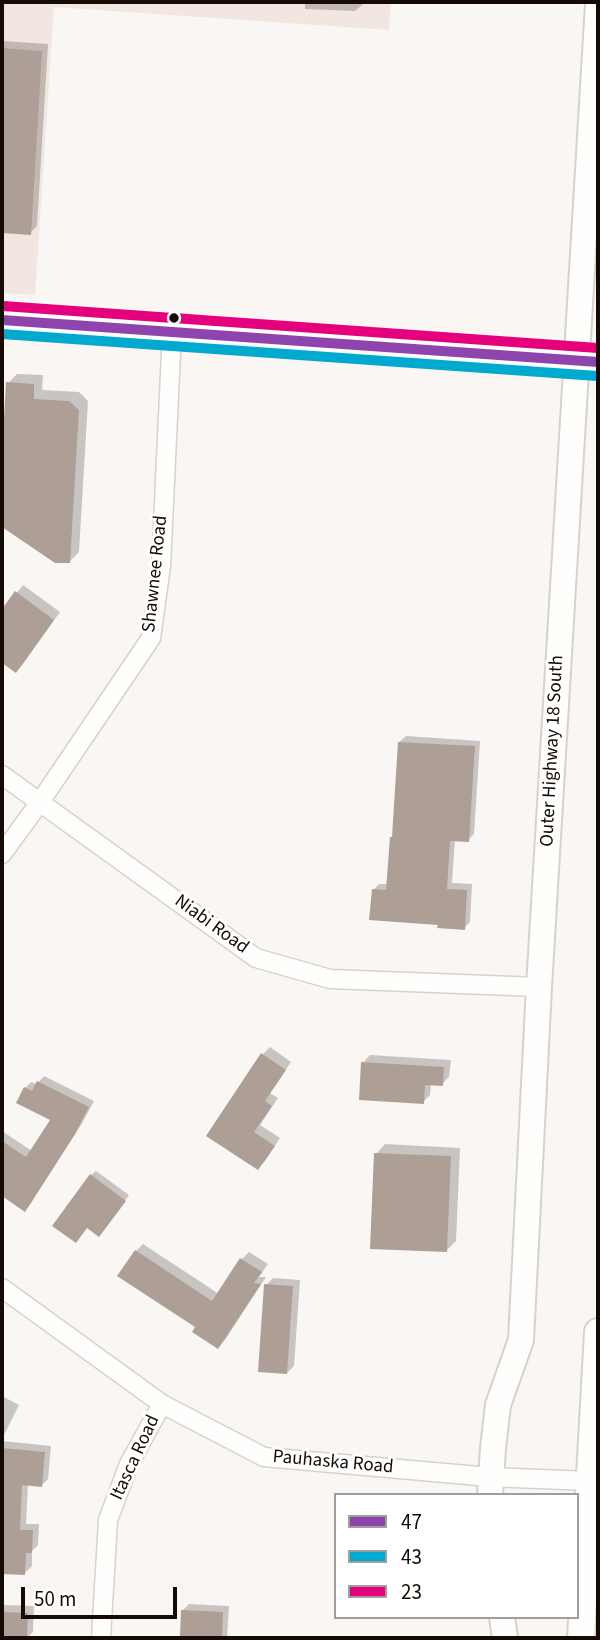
<!DOCTYPE html>
<html>
<head>
<meta charset="utf-8">
<style>
	body { margin:0 }
	#map { position:relative; width:600px; height:1640px; overflow:hidden; background:#f9f6f3; font-family:"Source Sans 3",sans-serif }
	canvas { display:block }
	.frame { position:absolute; inset:0; border:4px solid #150b04; pointer-events:none }
	.legend { position:absolute; left:334px; top:1493px; width:245px; height:126px; box-sizing:border-box; background:#fff; border:2px solid #a19d9b; margin:0; padding:9px 12px; list-style:none; font-size:21px; color:#150b04 }
	.legend li { display:flex; align-items:center; gap:14px; height:35px }
	.legend b { width:35px; border:2px solid #a19d9b }
	.scale { position:absolute; left:21px; top:1587px; width:156px; height:32px; box-sizing:border-box; border:4px solid #150b04; border-top:0; padding-left:9px; font-size:21px; line-height:24px; white-space:nowrap; color:#150b04; -webkit-text-stroke:5px #fff; paint-order:stroke }
</style>
</head>
<body>
<div id="map">
<canvas width="600" height="1640"></canvas>
<div class="frame"></div>
<ul class="legend">
<li><b style="height:9px;background:#8e44ad"></b>47</li>
<li><b style="height:9px;background:#00a9ce"></b>43</li>
<li><b style="height:9px;background:#e5007d"></b>23</li>
</ul>
<div class="scale">50 m</div>
</div>
<script>
const ctx = document.querySelector('canvas').getContext('2d');
ctx.lineJoin = 'round';
function fill(path, color) { ctx.fillStyle = color; ctx.fill(path, 'evenodd'); }
function stroke(path, color, width, dash) { ctx.strokeStyle = color; ctx.lineWidth = width; ctx.lineCap = dash ? 'butt' : 'round'; ctx.setLineDash(dash || []); ctx.stroke(path); }
function drawText(font, color, halo, rows, align = 'center') {
  ctx.font = font + ' "Source Sans 3",sans-serif'; ctx.lineWidth = 6; ctx.setLineDash([]); ctx.textBaseline = 'middle'; ctx.strokeStyle = halo; ctx.fillStyle = color; for (const [text, x, y, turn = 0] of rows) {
    ctx.save(); ctx.translate(x, y); ctx.rotate((+turn || 0) * Math.PI / 180); ctx.textAlign = isNaN(turn) ? turn : align; if (halo) ctx.strokeText(text, 0, 0); ctx.fillText(text, 0, 0); ctx.restore();
  }
}
fill(new Path2D(`
	M2,2h389l-2,28 -335,-23 -19,288 -33,-2z`), '#f2e7e0');
fill(new Path2D(`
	M305,2h57v3l-7,6 -50,-2z
	M2,41l46,3 -11,182 -7,7 -28,-2z
	M17,374l26,1 -1,15 37,2 9,9 -9,151 -9,9h-15l-53,-37v-37l6,-104z
	M23,585l37,27 -37,52 -7,7 -14,-10v-49z
	M406,736l74,5 -6,93 -6,6 -13,-1 -3,44 20,1 -2,38 -6,6 -25,-5 -66,-33 6,-6h9l6,-49 5,-93z
	M270,1047l21,15 -21,31 8,5 -18,27 20,13 -15,23 -7,7 -49,-33 54,-81z
	M370,1055l81,5 -2,17 -7,7h-11l-1,11 -7,7 -60,-39z
	M44,1076l50,25 -13,24 -50,78 -6,7 -15,-24 -8,-5v-50l30,20 21,-31 -28,-32 6,-6 6,2z
	M385,1144l75,4 -4,93 -10,10 -70,-97z
	M96,1171l33,24 -25,35 -13,-55z
	M143,1244l76,50 23,-35 7,-7 19,12 -9,13h7l-41,63 -7,7 -21,-21 -61,-75z
	M273,1278l27,2 -6,86 -7,7 -21,-88z
	M2,1396l17,9 -17,34z
	M2,1441l49,5 -3,33 -7,7 -13,-2 -2,40h13l-1,21 -6,6v15l-7,7 -23,-1z
	M189,1604l40,2 -2,32h-45l1,-28z
	M2,1605l32,1 -1,26 -6,6h-25z`), '#0003');
fill(new Path2D(`
	M2,48l40,3 -11,184 -29,-2z
	M6,382l28,2v15l35,2 10,9 -9,153h-15l-53,-36v-71z
	M15,591l39,29 -38,53 -14,-10v-54z
	M398,742l77,4 -6,96 -19,-1 -3,48 20,1 -2,40 -28,-2 1,-3 -69,-5 3,-31 14,1 4,-53h2z
	M261,1053l25,17 -21,31 7,5 -18,26 21,14 -17,24 -52,-34z
	M361,1062l83,5 -1,19 -18,-1 -1,19 -65,-4z
	M37,1081l52,26 -14,27 -50,78 -23,-16v-55l24,16 24,-37 -34,-17 8,-16 8,4z
	M374,1153l77,3 -4,96 -77,-3z
	M90,1174l36,27 -27,36 -12,-9 -11,15 -24,-17z
	M135,1250l77,51 28,-43 22,14 -8,11 7,1 -43,65 -26,-17 3,-5 -78,-51z
	M264,1284l29,2 -6,88 -29,-2z
	M2,1448l43,4 -3,35 -20,-2 -2,45h13l-1,23h-6l-1,22 -23,-1z
	M181,1610l42,2 -1,26h-29v-1l-13,-1z
	M2,1612l26,1 -1,25h-25z`), '#ae9f96');
const street = new Path2D(`
	M2,775l254,183 74,21 209,8
	M2,854l38,-52 111,-164 10,-72 11,-235
	M2,1288l160,116 102,53 226,20 99,4
	M101,1638l7,-118 21,-56 33,-60`);
const secondary = new Path2D(`
	M2,320l596,42
	M490,1495l3,-47 5,-43 23,-65 18,-353 59,-983
	M502,1617l3,21`);
const primary = new Path2D(`
	M581,1638l17,-306`);
stroke(street, '#d9d1cb', 21);
stroke(secondary, '#d9d1cb', 28);
stroke(primary, '#d9d1cb', 30);
stroke(street, '#fefefd', 18);
stroke(secondary, '#fefefd', 24);
stroke(primary, '#fefefd', 26);
stroke(new Path2D(`
	M2,320l596,42`), '#8e44ad', 10);
stroke(new Path2D(`
	M2,334l595,42`), '#00a9ce', 10);
stroke(new Path2D(`
	M3,306l595,42`), '#e5007d', 10);
for (const [x, y, r, color] of [
	[174,318,6,"#150b04"]
]) { const dot = new Path2D(); dot.arc(x, y, r, 0, 2 * Math.PI); ctx.fillStyle = color; ctx.fill(dot); stroke(dot, '#fff', 2.5); }
drawText('19px', '#150b04', '#fff', [
	["Shawnee Road",156,574,-84],
	["Outer Highway 18 South",553,751,-87],
	["Niabi Road",211,925,36],
	["Itasca Road",136,1458,-65],
	["Pauhaska Road",333,1463,5]
]);
</script>
</body>
</html>
